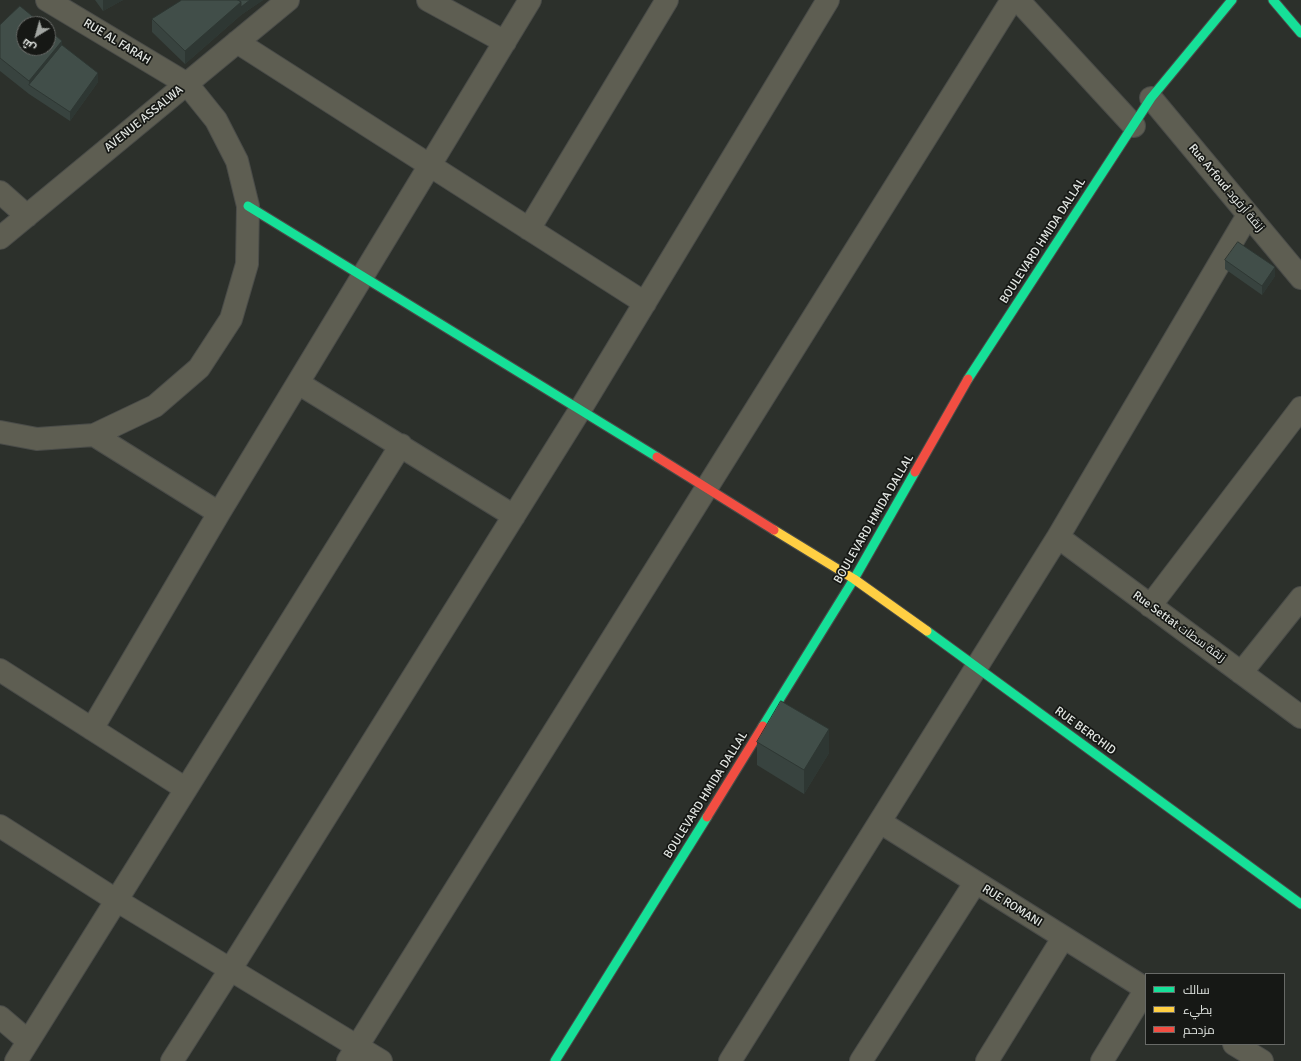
<!DOCTYPE html>
<html>
<head>
<meta charset="utf-8">
<style>
	body { margin:0 }
	#map { position:relative; width:1301px; height:1061px; overflow:hidden; background:#2c302b; font-family:Signika,Cairo,sans-serif }
	canvas { display:block }
	.legend { position:absolute; left:1145px; top:973px; width:140px; height:72px; box-sizing:border-box; background:#161815; border:1px solid #686a67; margin:0; padding:5px 7px; list-style:none; font-size:12px; color:#e2e6e2 }
	.legend li { display:flex; align-items:center; gap:8px; height:20px }
	.legend b { width:20px; border:1px solid #686a67 }
	.north { position:absolute; left:16px; top:16px; width:40px; height:40px; box-sizing:border-box; background:#161815; border:1px solid #686a67; border-radius:50%; rotate:217deg; font-size:11px; font-weight:700; line-height:16px; text-align:center; color:#e2e6e2 }
	.north::after { content:''; display:block; margin:auto; width:14px; height:18px; background:#a2a6a2; clip-path:polygon(50% 0,100% 100%,50% 72%,0 100%) }
</style>
</head>
<body>
<div id="map">
<canvas width="1301" height="1061"></canvas>
<ul class="legend">
<li><b style="height:5px;background:#16e098"></b>سالك</li>
<li><b style="height:5px;background:#ffcf43"></b>بطيء</li>
<li><b style="height:5px;background:#f24e42"></b>مزدحم</li>
</ul>
<div class="north">ش</div>
</div>
<script>
const ctx = document.querySelector('canvas').getContext('2d');
ctx.lineJoin = 'round';
function stroke(path, color, width, dash) { ctx.strokeStyle = color; ctx.lineWidth = width; ctx.lineCap = dash ? 'butt' : 'round'; ctx.setLineDash(dash || []); ctx.stroke(path); }
function fill(path, color) { ctx.fillStyle = color; ctx.fill(path, 'evenodd'); }
function drawText(font, color, halo, rows, align = 'center') {
  ctx.font = font + ' Signika,Cairo,sans-serif'; ctx.lineWidth = 3.5; ctx.setLineDash([]); ctx.textBaseline = 'middle'; ctx.strokeStyle = halo; ctx.fillStyle = color; for (const [text, x, y, turn = 0] of rows) {
    ctx.save(); ctx.translate(x, y); ctx.rotate((+turn || 0) * Math.PI / 180); ctx.textAlign = isNaN(turn) ? turn : align; if (halo) ctx.strokeText(text, 0, 0); ctx.fillText(text, 0, 0); ctx.restore();
  }
}
const street = new Path2D(`
	M428,0l77,42
	M1018,0l116,126
	M237,42l408,261
	M1151,98l150,180
	M0,192l27,24
	M529,229l138,-229
	M0,238l288,-238
	M298,383l216,133
	M0,432l37,7 57,-4 61,-29 44,-38 32,-49 16,-55 1,-58 -11,-45 -21,-41 -29,-36 -140,-84
	M94,435l125,78
	M1058,537l243,180
	M1150,606l151,-198
	M0,670l186,119
	M1241,673l60,-75
	M92,729l127,-216 311,-513
	M880,822l266,167
	M0,826l116,74 265,161
	M0,1017l28,24
	M1234,1044l28,17
	M16,1061l385,-616
	M172,1061l58,-91 350,-560 248,-410
	M348,1061l664,-1061
	M730,1061l328,-524 190,-322
	M861,1061l114,-178
	M987,1061l76,-123
	M1102,1061l44,-72`);
const fast = new Path2D(`
	M1273,0l28,33
	M248,206l409,251
	M968,379l183,-281 81,-98
	M927,631l374,273
	M763,726l91,-147 61,-107
	M555,1061l152,-244`);
const slow = new Path2D(`
	M774,530l80,49 73,52`);
const jam = new Path2D(`
	M657,457l117,73
	M915,472l53,-93
	M707,817l56,-91`);
stroke(street, '#4a4c49', 24);
stroke(fast, '#4a4c49', 11);
stroke(slow, '#4a4c49', 11);
stroke(jam, '#4a4c49', 11);
stroke(street, '#5e5e52', 22);
stroke(fast, '#16e098', 9);
stroke(slow, '#ffcf43', 9);
stroke(jam, '#f24e42', 9);
fill(new Path2D(`
	M95,0h28l-20,11z
	M180,0h83l-22,15 -56,49 -33,-32v-13l29,-18z
	M0,25l62,20 36,37 -28,39 -41,-27 -29,-23z
	M1225,260l50,16 -13,19 -37,-26z
	M757,742l72,11 -25,41 -47,-29z`), '#38433f');
fill(new Path2D(`
	M103,0h20l-20,11z
	M250,0h13l-22,15 -56,49v-13l56,-49z
	M62,41v13l-33,31v-4z
	M98,73v9l-28,39v-9z
	M1275,267v9l-13,19v-9z
	M829,729v24l-25,41v-24z`), '#2e3733');
const building = new Path2D(`
	M182,0h56l3,2 -56,49 -33,-32z
	M238,0h12l-9,7v-5z
	M20,6l22,18h-18v24h24v-19l14,12 -33,40 -29,-23v-33z
	M62,45l36,28 -28,39 -41,-27z
	M1238,242l37,25 -13,19 -37,-26z
	M781,701l48,28 -25,41 -47,-28z`);
fill(building, '#414e49');
stroke(building, '#2e3733', 1);
drawText('12px', '#e2e6e2', '#161815', [
	["RUE AL FARAH",117,42,31],
	["AVENUE ASSALWA",144,119,-39],
	["Rue Arfoud زنقة أرفود",1226,188,50],
	["BOULEVARD HMIDA DALLAL",1043,241,-57],
	["BOULEVARD HMIDA DALLAL",874,519,-60],
	["Rue Settat زنقة سطات",1179,627,36],
	["RUE BERCHID",1085,731,36],
	["BOULEVARD HMIDA DALLAL",706,795,-58],
	["RUE ROMANI",1012,906,32]
]);
</script>
</body>
</html>
